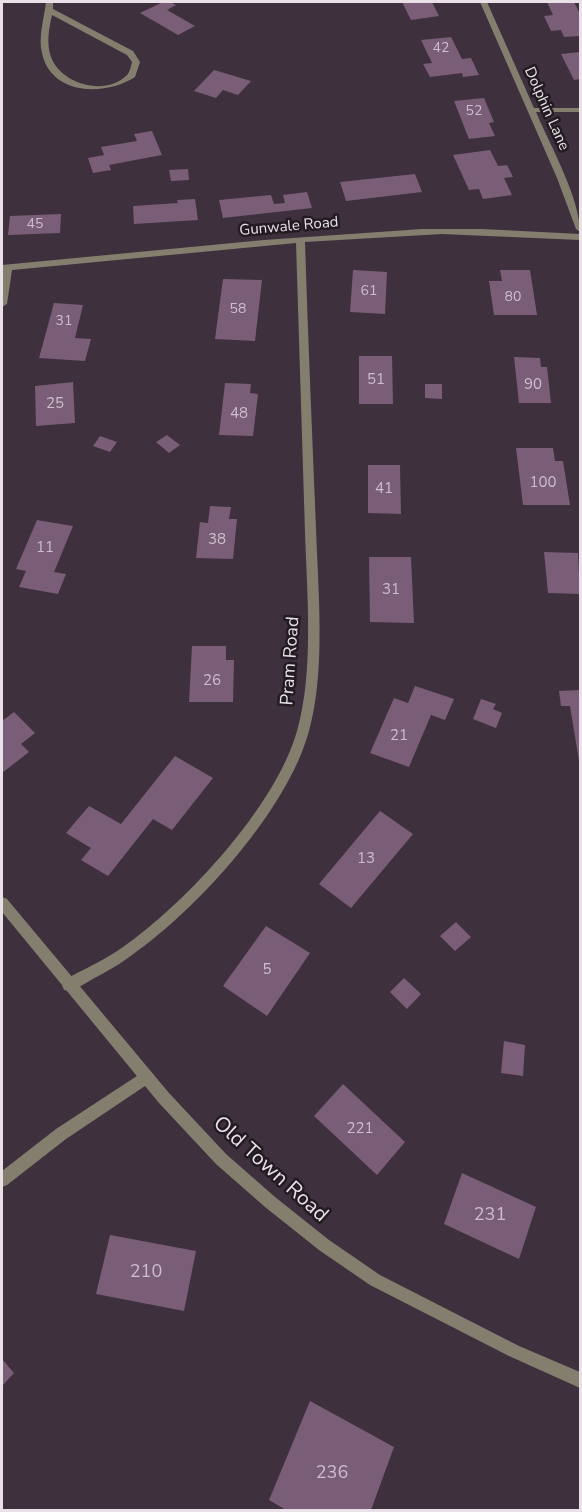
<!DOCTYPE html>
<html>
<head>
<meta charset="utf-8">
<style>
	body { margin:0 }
	#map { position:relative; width:582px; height:1512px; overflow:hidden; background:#3f303e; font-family:"Nunito Sans",sans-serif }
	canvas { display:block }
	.frame { position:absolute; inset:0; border:3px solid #e9e0e8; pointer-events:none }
</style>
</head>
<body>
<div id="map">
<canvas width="582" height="1512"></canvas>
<div class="frame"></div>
</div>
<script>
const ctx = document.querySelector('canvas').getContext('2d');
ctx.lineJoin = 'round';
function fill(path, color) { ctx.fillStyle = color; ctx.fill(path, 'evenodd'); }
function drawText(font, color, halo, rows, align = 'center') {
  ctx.font = font + ' "Nunito Sans",sans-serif'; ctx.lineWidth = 5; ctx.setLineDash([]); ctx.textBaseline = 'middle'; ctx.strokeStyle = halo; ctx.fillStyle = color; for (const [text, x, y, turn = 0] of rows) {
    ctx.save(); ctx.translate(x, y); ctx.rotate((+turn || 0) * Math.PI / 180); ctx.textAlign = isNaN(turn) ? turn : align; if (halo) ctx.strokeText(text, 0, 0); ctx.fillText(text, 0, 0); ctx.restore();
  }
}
fill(new Path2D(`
	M163,2h7l6,3 -9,5 28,16 -17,9 -38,-22z
	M402,2h30l7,14 -28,4z
	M547,2h27l6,12v22l-16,1 -3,-7 -10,1 -7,-15 9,-1z
	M451,37l11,22 9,-1 8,17 -16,2 -1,-4 -32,4 -7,-13 9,-1 -11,-23z
	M580,52v27l-6,1 -13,-26z
	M214,70l37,11 -13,14 -15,-5 -7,8 -22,-7z
	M484,98l10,24 -5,1 6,13 -26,3 -15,-38z
	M152,131l10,24 -53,10 2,5 -18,3 -5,-15 16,-3 -3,-8 36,-6 -3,-7z
	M490,150l8,16 9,-1 6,12 -9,1 8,17 -29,4 -4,-10 -10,1 -16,-35z
	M188,169l1,11 -18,1 -2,-11z
	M415,174l7,18 -76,9 -6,-19z
	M307,192l5,16 -89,10 -4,-18 52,-5 3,9 11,-1 -2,-8z
	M195,199l3,21 -64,4 -1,-18 45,-3 -1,-3z
	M61,214l-1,19 -52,2 2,-19z
	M353,270l34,2 -2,42 -35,-2z
	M500,270h30l7,45h-43l-5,-34h13z
	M223,279l39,1 -7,61 -40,-2z
	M54,303l29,2 -8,33 16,1 -6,22 -46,-3z
	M359,356h33l1,48h-34z
	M514,357l26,1 1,9h6l4,36h-32z
	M73,382l2,41 -39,3 -1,-40z
	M225,383l26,1 -1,9 8,1 -5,42 -34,-1z
	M425,384h17v15l-17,-1z
	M167,435l13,10 -11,8 -13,-11z
	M100,436l17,6 -7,10 -17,-6z
	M516,448h37l2,13h8l7,44h-47z
	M368,465h32l1,49 -33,-1z
	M210,506l21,1 -2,12h8l-4,40 -37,-1 4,-36 8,1z
	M37,520l36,6 -19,46 12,2 -8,20 -39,-7 7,-16 -10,-2z
	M544,552l34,1 2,41 -32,-1z
	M369,557h42l3,66 -44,-1z
	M192,646h34v14h8l-1,42h-44z
	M415,686l39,13 -9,21 -14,-5 -22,52 -39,-14 24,-55 14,5z
	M580,690v71h-1l-9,-55h-9l-2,-15z
	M481,699l15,5 -3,5 9,4 -6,15 -23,-9z
	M14,712l21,21 -14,11 8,8 -27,21v-52z
	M175,756l38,22 -41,52 -19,-11 -45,57 -27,-16 10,-12 -25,-15 23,-27 32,18z
	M380,811l33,23 -62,74 -32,-24z
	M456,922l15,15 -16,14 -15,-15z
	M266,926l44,27 -43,63 -44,-30z
	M404,978l17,16 -14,15 -17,-17z
	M504,1041l21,4 -2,31 -22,-3z
	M343,1084l62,58 -28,33 -63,-59z
	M462,1173l74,34 -17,52 -75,-35z
	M110,1235l86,16 -12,60 -88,-17z
	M2,1359l12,14 -12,13z
	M310,1401l84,46 -23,63h-85l-17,-10z`), '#7a5d77');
fill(new Path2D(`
	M46,2h7v7l80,42 7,11 -5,15c-29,19 -84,19 -93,-24 -4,-16 2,-34 4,-51zM52,15l75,40 5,7c-1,4 -2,10 -5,13 -22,22 -66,9 -76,-18 -5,-13 -2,-29 1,-42z
	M480,2h7l47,106h46v4h-44c14,33 44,86 44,120l-4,-3 -19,-51z
	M422,229h60l98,5v6l-138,-6 -137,8c3,95 7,191 11,286 2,63 10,142 -7,203 -21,78 -111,178 -177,224 -18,14 -39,23 -58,35l-5,1 -5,-1 -2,-5 2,-5c20,-11 41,-20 59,-33 63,-44 153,-141 174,-216 17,-59 10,-137 8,-198 -3,-97 -6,-193 -9,-290l-284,27 -5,34 -5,3v-42l262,-25z
	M146,1070l5,2 2,5 -2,5 -85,57 -59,46 -5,2v-16l54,-42z`), '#847e6f');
fill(new Path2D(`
	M2,897l5,2 162,194 57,61 49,43 54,43 51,35 139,71 61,26v16l-71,-32 -139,-71 -51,-35 -54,-43 -49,-43 -57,-61 -157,-191z`), '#847e6f');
drawText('14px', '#cdbfcc', null, [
	["42",441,49],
	["52",474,112],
	["45",35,225],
	["61",369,292],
	["80",513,298],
	["58",238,310],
	["31",64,322]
]);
drawText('15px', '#e9e0e8', '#221b21', [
	["Dolphin Lane",546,109,66],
	["Gunwale Road",289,227,-5]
]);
drawText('15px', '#cdbfcc', null, [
	["51",376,380],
	["90",533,385],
	["25",55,404],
	["48",239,414],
	["100",543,483],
	["41",384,489],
	["38",217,540],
	["11",45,548],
	["31",391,590],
	["26",212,681],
	["21",399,736],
	["13",366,859],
	["5",267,970],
	["221",360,1129]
]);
drawText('18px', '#e9e0e8', '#221b21', [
	["Pram Road",291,661,-86]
]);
drawText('18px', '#cdbfcc', null, [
	["231",490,1216],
	["210",146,1273],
	["236",332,1474]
]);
drawText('21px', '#e9e0e8', '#221b21', [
	["Old Town Road",270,1170,42]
]);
</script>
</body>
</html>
